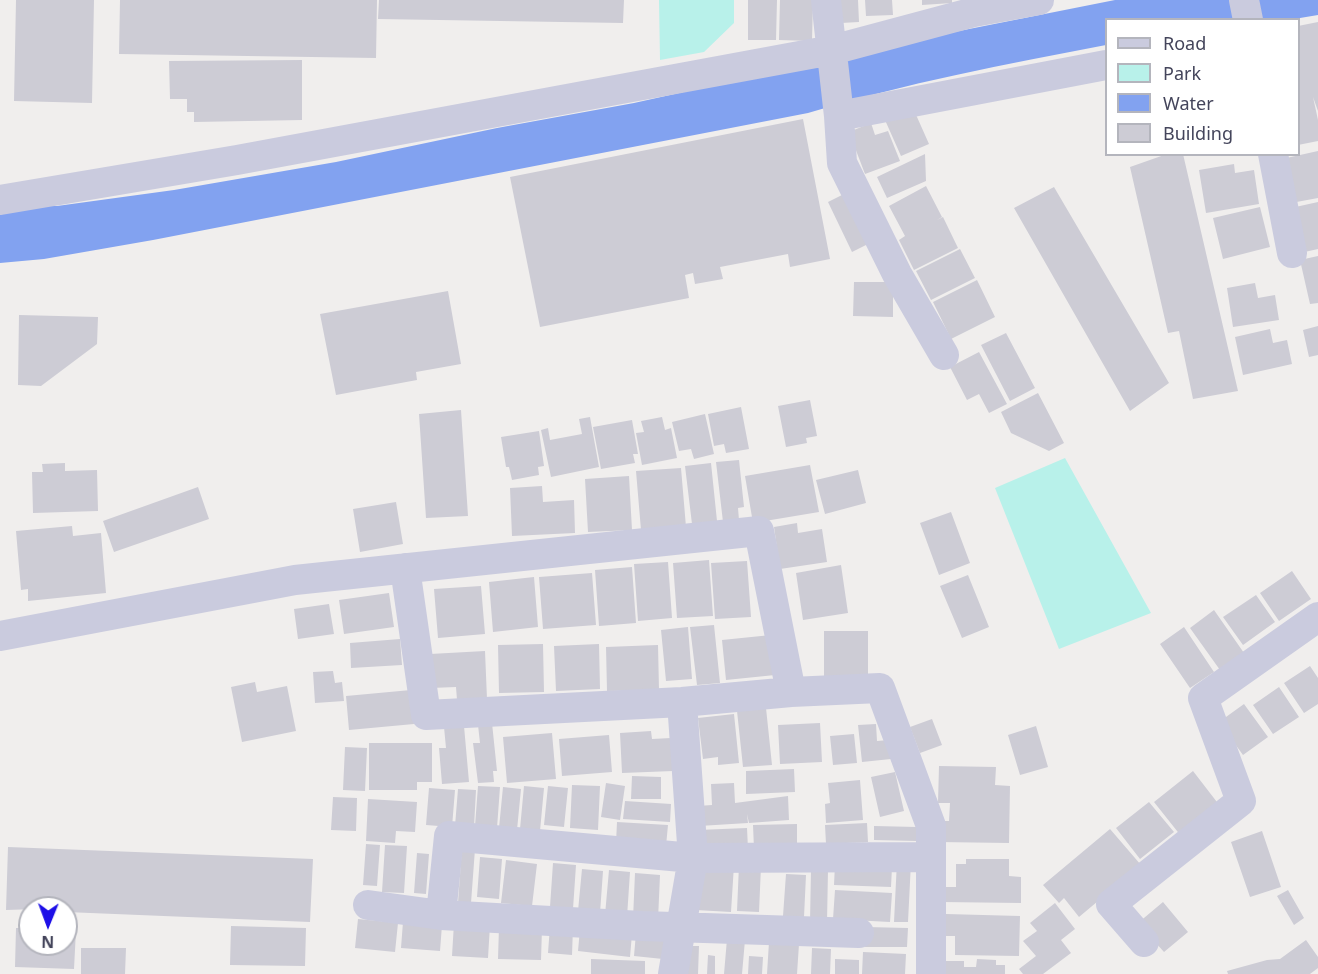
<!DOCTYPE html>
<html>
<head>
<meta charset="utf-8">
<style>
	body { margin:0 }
	#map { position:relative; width:1318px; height:974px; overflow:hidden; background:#f0eeed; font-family:"Noto Sans",sans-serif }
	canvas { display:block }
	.legend { position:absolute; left:1105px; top:18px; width:195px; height:138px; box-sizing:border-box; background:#fff; border:2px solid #b4b5bd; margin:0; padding:8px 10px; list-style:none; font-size:18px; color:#44455b }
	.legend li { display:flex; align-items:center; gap:12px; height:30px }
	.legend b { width:30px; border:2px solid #b4b5bd }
	.north { position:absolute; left:18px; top:896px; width:60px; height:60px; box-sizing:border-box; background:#fff; border:2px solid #b4b5bd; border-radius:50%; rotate:181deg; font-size:16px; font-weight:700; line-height:24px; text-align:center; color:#44455b }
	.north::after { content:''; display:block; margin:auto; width:21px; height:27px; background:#1d0fe7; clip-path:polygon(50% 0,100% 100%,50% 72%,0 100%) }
</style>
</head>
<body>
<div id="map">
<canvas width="1318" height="974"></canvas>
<ul class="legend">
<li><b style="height:8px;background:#cacbde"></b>Road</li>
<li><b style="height:16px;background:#b8f1ea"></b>Park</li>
<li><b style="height:16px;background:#82a2f0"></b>Water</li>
<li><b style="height:16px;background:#cdccd5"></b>Building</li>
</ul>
<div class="north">N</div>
</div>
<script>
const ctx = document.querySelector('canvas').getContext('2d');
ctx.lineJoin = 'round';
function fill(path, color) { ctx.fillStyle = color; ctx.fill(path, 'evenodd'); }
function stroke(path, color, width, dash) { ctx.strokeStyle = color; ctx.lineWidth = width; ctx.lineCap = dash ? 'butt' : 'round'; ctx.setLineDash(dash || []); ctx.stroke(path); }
fill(new Path2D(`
	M659,0h75v23l-30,29 -44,8z
	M1065,458l86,155 -92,36 -64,-161z`), '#b8f1ea');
fill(new Path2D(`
	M1115,0h203v15l-24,4 -188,1v25c-100,19 -200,38 -298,68l-655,127 -109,19 -44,4v-57h57l117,-16 162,-28 161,-34 137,-25 320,-71z`), '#82a2f0');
fill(new Path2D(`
	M16,0h78l-2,103 -78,-2z
	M120,0h257l-1,58 -257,-4z
	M379,0h245l-1,23 -245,-4z
	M748,0h29l-1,40h-28z
	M780,0h33l-1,41 -33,-1z
	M839,0h19l1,22 -18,1z
	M865,0h27l1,15 -27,1z
	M922,0h30v3l-30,2z
	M1318,22v89l-5,-14 5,23v21l-20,4v-119z
	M302,60v60l-108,2v-10h-7v-13h-17l-1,-38z
	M913,108l16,36 -28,12 -16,-36z
	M803,119l27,140 -40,8 -2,-13 -68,13 3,12 -28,5 -2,-11 -8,2 4,23 -149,29 -30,-150z
	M871,123l4,12 13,-4 12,30 -35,13 -16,-42z
	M1318,151v47l-27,5 -9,-44z
	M925,154l1,27 -39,17 -10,-21z
	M1167,154h16l55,237 -45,8 -14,-68 -11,2 -38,-166z
	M1234,164l1,9 19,-3 5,34 -53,9 -7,-43z
	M926,186l16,31 -5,3 6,-3 15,31 -44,22 -15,-30 6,-4 -16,-30z
	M1054,187l115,196 -39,28 -116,-203z
	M848,192l24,50 -20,10 -24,-50z
	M1318,202v47l-18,4 -9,-45z
	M1260,207l10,40 -47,12 -10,-41z
	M960,249l15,29 -44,22 -15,-29z
	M1318,256v47l-8,1 -10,-44z
	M977,280l18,37 -44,22 -18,-37z
	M854,282h39v35l-40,-1z
	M1255,283l3,15 17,-3 4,25 -46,7 -6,-39z
	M448,291l13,73 -45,8 1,8 -81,15 -16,-81z
	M19,315l79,2 -1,27 -56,42 -23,-1z
	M1318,326v29l-9,2 -6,-27z
	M1270,329l3,14 14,-3 5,24 -49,11 -8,-38z
	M1006,333l29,55 -25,13 -29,-56z
	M979,352l28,52 -18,9 -10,-19 -12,6 -17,-33z
	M1038,393l26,50 -15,8 -38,-18 -10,-21z
	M810,400l7,36 -11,2 1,5 -21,4 -8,-41z
	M741,407l8,42 -23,4 -2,-9 -10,2 -6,-32z
	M461,410l7,106 -42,2 -7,-104z
	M705,414l9,40 -20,5 -3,-10 -12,2 -7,-29z
	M590,417l9,50 -48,10 -10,-47 7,-2 2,12 32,-6 -3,-15z
	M662,417l3,13 6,-2 6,30 -35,7 -6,-32 8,-1 -3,-11z
	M632,420l6,34h-5l2,9 -34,6 -8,-42z
	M539,431l5,35 -6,1 1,8 -27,5 -3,-13h-3l-5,-30z
	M739,460l5,47 -6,1 1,12 -16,2 -7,-60z
	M65,463v8l32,-1 1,41 -65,2 -1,-41h11l-1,-8z
	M711,463l6,58 -25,3 -7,-58z
	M810,465l9,47 -66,11 -8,-47z
	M681,468l5,59 -45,3 -5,-59z
	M858,470l8,33 -41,11 -9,-34z
	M629,476l3,54 -44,2 -3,-53z
	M542,486l1,16 31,-2 1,33 -63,3 -2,-48z
	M198,487l11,32 -95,33 -11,-31z
	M396,502l7,42 -43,8 -7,-43z
	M951,512l19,51 -31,12 -19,-52z
	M797,523l1,10 24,-4 5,33 -47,7 -6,-42z
	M72,526l1,10 28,-3 5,60 -78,8v-12l-7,1 -5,-59z
	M709,560l4,56 -36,2 -4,-55z
	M747,561l4,56 -36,2 -4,-56z
	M668,562l4,56 -34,3 -4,-57z
	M841,565l7,48 -45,7 -7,-47z
	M632,567l4,56 -37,3 -4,-56z
	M1292,571l19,28 -32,22 -19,-28z
	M592,573l4,52 -53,4 -4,-52z
	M968,575l21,52 -27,11 -22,-52z
	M534,577l4,50 -45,5 -4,-50z
	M481,586l4,48 -47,4 -4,-49z
	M389,593l5,34 -50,7 -5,-34z
	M1256,595l19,27 -32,23 -20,-28z
	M329,604l5,30 -36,5 -4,-30z
	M1214,610l30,43 -24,17 -30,-42z
	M714,625l6,58 -23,2 -7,-58z
	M688,627l4,52 -26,2 -5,-51z
	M1184,627l30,45 -24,16 -30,-44z
	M824,631h44v45h-44z
	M771,635l4,40 -49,5 -4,-40z
	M400,639l2,26 -51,3 -1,-25z
	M543,644l1,48 -45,1 -1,-48z
	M599,644l1,45 -44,2 -2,-45z
	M658,645l1,45 -52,1 -1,-44z
	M485,651l2,48 -30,1 -1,-13 -25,1 -1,-34z
	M1310,666l8,12v26l-14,9 -20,-30z
	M333,671l2,12 7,-1 2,19 -29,2 -2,-31z
	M255,682l2,10 30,-6 9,45 -54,11 -11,-55z
	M1279,687l20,30 -26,17 -20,-29z
	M411,690l3,34 -65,6 -3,-34z
	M1244,704l24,33 -25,18 -24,-33z
	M766,708l6,57 -29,2 -6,-56z
	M734,714l5,49 -21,2v-8l-15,2 -5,-41z
	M932,719l10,26 -22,8 -10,-26z
	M492,723l5,48h-4l1,11 -16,1 -5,-40h7l-2,-18z
	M820,723l2,39 -42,2 -2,-39z
	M876,724l1,17 12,-1 2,19 -29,3 -4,-37z
	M464,726l5,56 -27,2 -3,-36h7l-2,-21z
	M1036,726l12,41 -28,8 -12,-40z
	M651,731l1,8 19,-1 2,33 -51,2 -2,-40z
	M552,733l4,46 -49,4 -4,-46z
	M854,734l3,29 -24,2 -3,-29z
	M609,735l3,37 -50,4 -3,-37z
	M369,743h63v39h-15v8h-48z
	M345,747l22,1 -2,43 -22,-1z
	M939,766l57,1 -1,18 15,1 -1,57 -71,-1v-21h11l1,-18h-12z
	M794,769l1,23 -49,2v-23z
	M1193,771l27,35 -39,30 -27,-34z
	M895,772l9,39 -24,6 -9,-40z
	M632,776l29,1v22h-30z
	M860,780l3,40 -37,3 -1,-19 5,-1 -2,-20z
	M606,783l19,3 -5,34 -19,-3z
	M734,783l1,20 53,-7 1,24 -40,3 -2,-9 1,9 -49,3 -1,-20 14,-1 -1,-21z
	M572,785l28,1 -2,44 -28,-2z
	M478,786l22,1 -3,41 -22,-2z
	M524,786l20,2 -4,43 -20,-2z
	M548,786l20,2 -4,39 -20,-2z
	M503,787l18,2 -4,41 -18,-2z
	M429,788l26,2 -3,37 -26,-2z
	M458,789l18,1 -2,37 -19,-1z
	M333,797l24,1 -1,33 -25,-1z
	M368,799l49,3 -2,30 -19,-1 -1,12 -29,-2z
	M625,801l46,3 -1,18 -47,-3z
	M1149,802l25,30 -34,27 -24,-31z
	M617,822l51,3 -2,21 -50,-3z
	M867,823l1,19 -42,2 -1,-19z
	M797,824v24l-43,1 -1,-24z
	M874,826l43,1v14l-43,-1z
	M747,828l1,21 -49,2 -1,-21z
	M1110,829l31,36 -62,52 -15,-19 -5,5 -16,-18z
	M1262,831l19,56 -31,10 -19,-55z
	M366,844l14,1 -3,41 -14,-1z
	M385,845l22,1 -3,47 -22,-1z
	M8,847l305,12 -3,63 -244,-10v-4l-60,2z
	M462,847l13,2 -4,54h-13z
	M417,853l12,1 -3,40 -12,-1z
	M480,857l22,2 -3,40 -22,-2z
	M966,859h43v17l12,1v26l-80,-1v-15h15v-23h10z
	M506,860l31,4 -5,42 -31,-3z
	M897,861l14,1 -3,60h-14z
	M553,863l23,2 -3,44 -23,-2z
	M698,863l36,2 -3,47 -35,-2z
	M835,864l57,3 -1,20 -57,-2z
	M739,865l22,1 -2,46 -22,-1z
	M582,869l21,2 -3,42 -22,-2z
	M609,870l21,2 -3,45 -22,-2z
	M811,870h17l-1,52h-17z
	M635,873l25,2 -2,45 -25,-1z
	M786,874l20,1 -2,42 -21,-1z
	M835,890l57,3 -2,29 -57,-3z
	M1288,890l16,28 -10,7 -17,-29z
	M1163,902l25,30 -24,20 -26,-29z
	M1055,903l20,26 -14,11 10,13 -28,21h-20l-4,-5 17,-13 -13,-15 14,-10 -7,-8z
	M946,914l74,2 -1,40 -64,-1v-19h-9z
	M358,919l40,4 -3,29 -40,-4z
	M403,922l39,3 -2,26 -39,-3z
	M454,923l36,2 -2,33 -36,-2z
	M231,926l75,2 -1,38 -75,-1z
	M550,926l23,1 -1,28 -24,-2z
	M499,927l43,1 -1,32 -43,-1z
	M866,927l42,1 -1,19h-42z
	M16,928h14v16h36v-14h10l-2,39 -59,-2z
	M580,929l52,5 -2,23 -52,-6z
	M636,933l29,3 -2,23 -29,-3z
	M727,939l18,1 -3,34h-18z
	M1306,940l12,17v11l-8,6h-82l-1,-3 40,-11 13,-1z
	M769,942l30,2 -2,30h-30z
	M683,946h16l-1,28h-17z
	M81,948h45l-1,26h-44z
	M812,948l19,1 -1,25h-19z
	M863,952l43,2 -1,20h-43z
	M708,955l7,1v18h-8z
	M749,956l14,1 -1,17h-14z
	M591,959l54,2v13h-54z
	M835,959l24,1v14h-24z
	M977,959l19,1v5h9v9h-61l1,-13h19v6h12z`), '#cdccd5');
stroke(new Path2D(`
	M826,0l13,116 3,47 55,111 47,81
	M1244,0l4,20
	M839,116l267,-51
	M1273,154l19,99
	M0,200l237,-40 595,-110 142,-38 65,-12
	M405,568l21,147 256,-13 109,-10
	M0,636l295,-56 464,-49 32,161 89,-4 51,138v148
	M368,905l73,10 8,-79 244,22 238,-1
	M441,915l201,11 217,7
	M1144,942l-33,-38 130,-103 -38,-103 115,-81
	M673,974l20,-116 -11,-156`), '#cacbde', 30);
</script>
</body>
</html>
